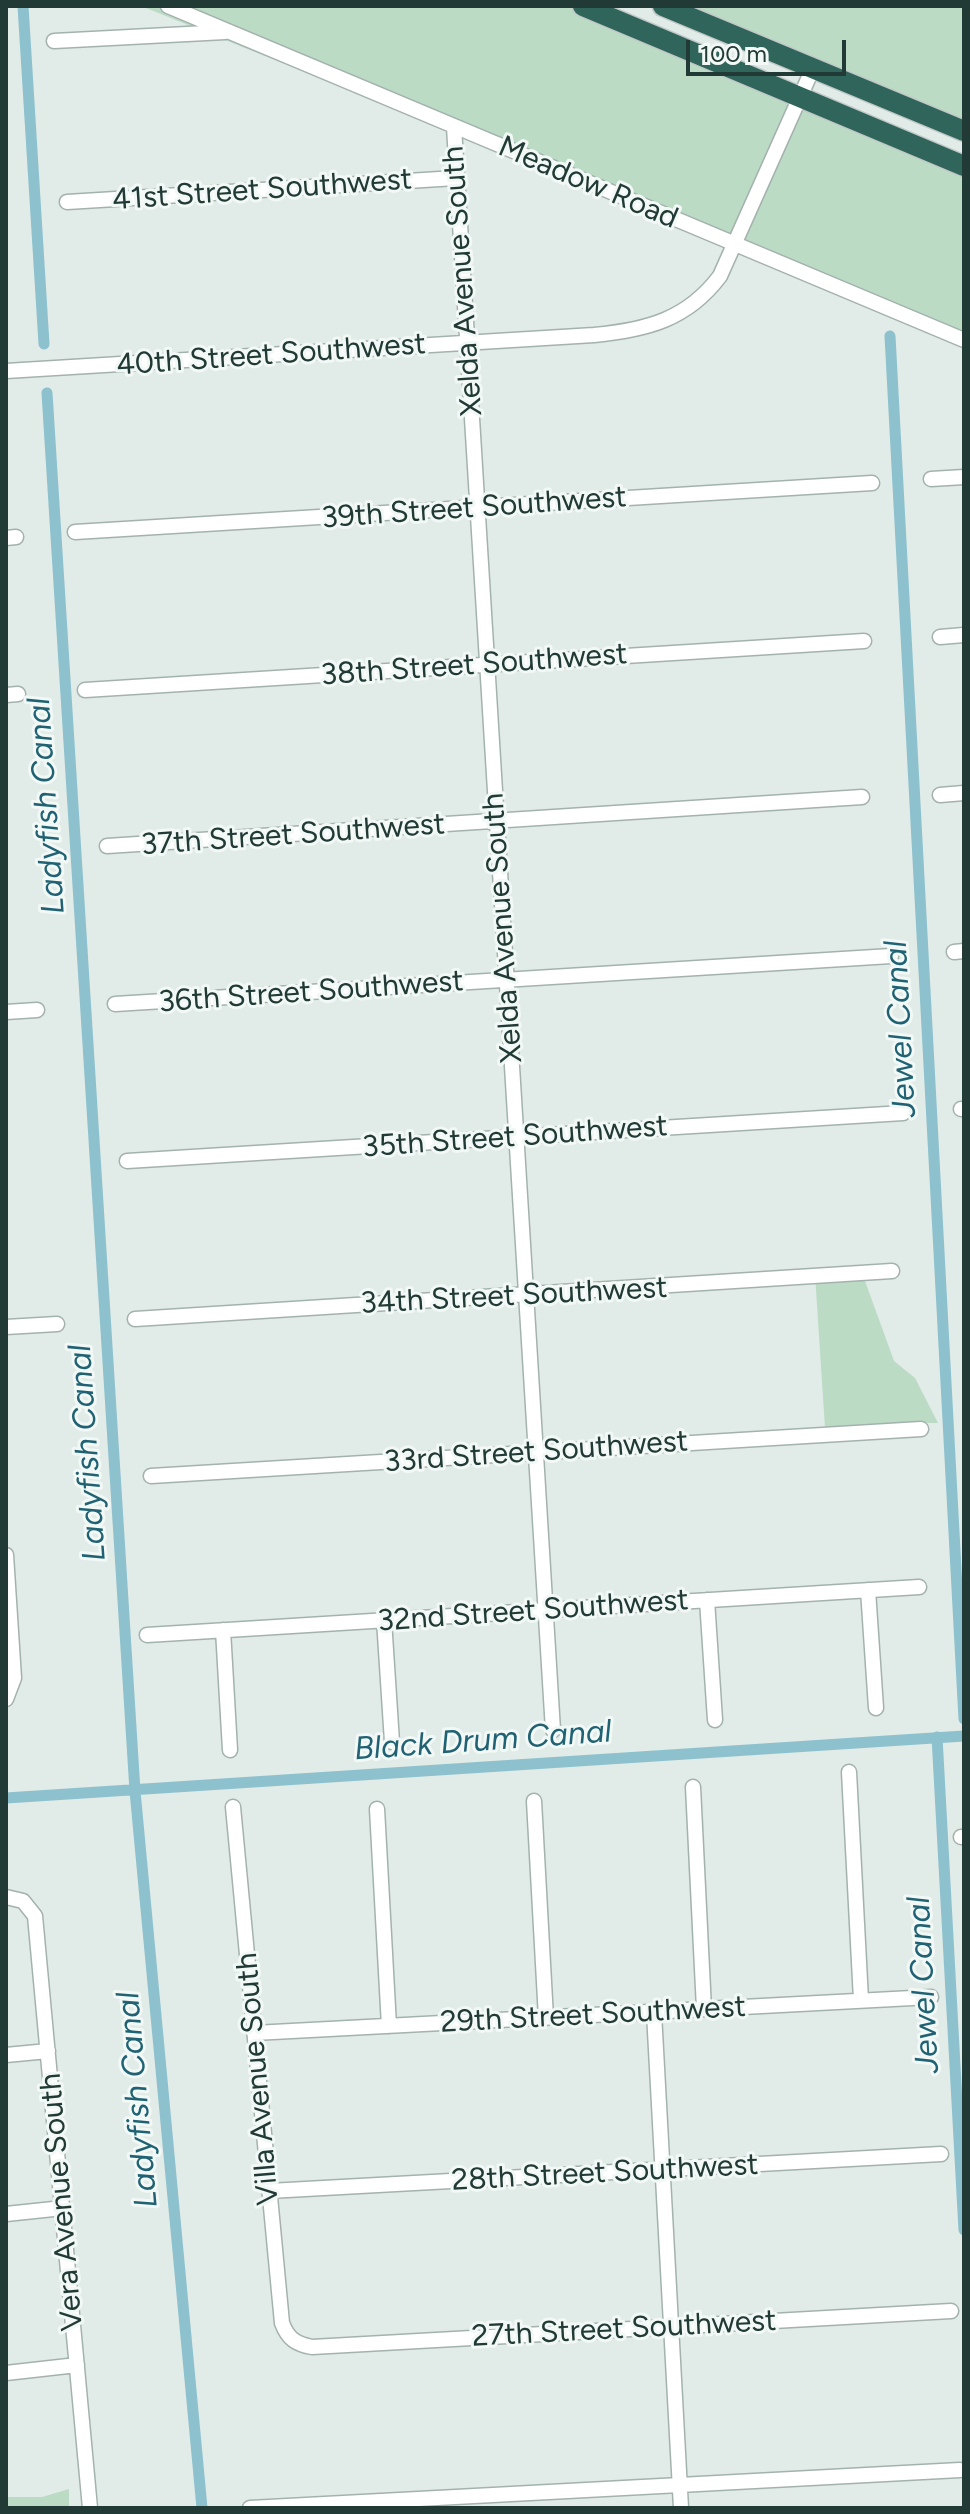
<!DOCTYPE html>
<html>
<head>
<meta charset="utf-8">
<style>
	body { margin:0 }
	#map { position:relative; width:970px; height:2514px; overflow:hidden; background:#e1ebe7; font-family:Figtree,sans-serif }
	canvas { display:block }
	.frame { position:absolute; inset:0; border:8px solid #223a35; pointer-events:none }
	.scale { position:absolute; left:686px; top:40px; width:160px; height:36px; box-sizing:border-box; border:4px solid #223a35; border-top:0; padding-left:10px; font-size:24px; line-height:28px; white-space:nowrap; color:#223a35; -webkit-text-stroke:6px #f1f8f5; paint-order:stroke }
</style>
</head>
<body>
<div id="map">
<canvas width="970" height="2514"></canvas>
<div class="frame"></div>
<div class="scale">100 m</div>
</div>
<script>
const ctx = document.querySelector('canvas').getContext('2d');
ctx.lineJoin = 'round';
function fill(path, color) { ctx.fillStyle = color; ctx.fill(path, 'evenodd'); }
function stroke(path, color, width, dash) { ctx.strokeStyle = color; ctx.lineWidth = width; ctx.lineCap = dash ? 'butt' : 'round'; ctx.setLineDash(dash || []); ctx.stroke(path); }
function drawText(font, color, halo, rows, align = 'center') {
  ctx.font = font + ' Figtree,sans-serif'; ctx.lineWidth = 6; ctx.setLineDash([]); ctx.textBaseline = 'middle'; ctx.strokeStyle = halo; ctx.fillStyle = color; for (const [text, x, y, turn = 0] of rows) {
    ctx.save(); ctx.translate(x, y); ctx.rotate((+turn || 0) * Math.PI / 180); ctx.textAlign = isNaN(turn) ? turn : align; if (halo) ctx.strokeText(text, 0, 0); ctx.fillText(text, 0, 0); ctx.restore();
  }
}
fill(new Path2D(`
	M141,6h426l397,167v165z
	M680,6h284v118z
	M833,1272l32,9 29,80 21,17 23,45h-34l-32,9 -47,-4 -10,-154z
	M69,2489v19h-63v-11h36z`), '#bbdbc5');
stroke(new Path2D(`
	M23,6l21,338
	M890,336l74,1383
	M47,393l88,1398 67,717
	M937,1737l27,493
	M6,1798l958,-62`), '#8cc1cd', 11);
const minor = new Path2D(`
	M168,6l796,334
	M54,41l171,-9
	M454,127l99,1603
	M67,202l389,-24
	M6,371l588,-36c52,-5 93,-15 126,-59l93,-208
	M931,479l33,-2
	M75,532l797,-49
	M6,538l10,-1
	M940,637l24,-2
	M85,690l779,-49
	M6,695l12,-1
	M940,795l24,-2
	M107,846l755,-49
	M954,952l10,-1
	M115,1004l776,-48
	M6,1012l31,-2
	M961,1109h3
	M127,1161l776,-48
	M135,1319l757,-48
	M6,1327l51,-3
	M151,1476l770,-47
	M6,1555l8,123 -8,21
	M868,1590l8,118
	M707,1600l8,120
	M384,1620l8,122
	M223,1630l7,120
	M147,1635l772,-48
	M849,1772l12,228
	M693,1787l11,222
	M534,1801l12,217
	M233,1807l49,516c6,16 14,21 30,24l639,-36
	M377,1809l12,217
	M961,1837h3
	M6,1897l17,4 12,15 55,592
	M654,2013l27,495
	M254,2033l677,-36
	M6,2055l42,-4
	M269,2191l672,-37
	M6,2214l57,-6
	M6,2373l71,-8
	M250,2508l710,-38`);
const highway = new Path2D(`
	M583,6l381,160
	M663,6l301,125`);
stroke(minor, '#a4b2ae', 17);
stroke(highway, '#c1c8c6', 23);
stroke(minor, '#fff', 14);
stroke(highway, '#30655c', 20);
drawText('30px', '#223a35', '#f1f8f5', [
	["Meadow Road",588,183,23],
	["41st Street Southwest",262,190,-4],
	["Xelda Avenue South",463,281,-94],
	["40th Street Southwest",271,355,-4],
	["39th Street Southwest",474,508,-4],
	["38th Street Southwest",474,665,-4],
	["37th Street Southwest",293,835,-4],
	["Xelda Avenue South",503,928,-94],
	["36th Street Southwest",311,992,-4],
	["35th Street Southwest",515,1137,-4],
	["34th Street Southwest",514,1296,-3],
	["33rd Street Southwest",536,1452,-4],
	["32nd Street Southwest",533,1611,-4],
	["29th Street Southwest",593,2015,-3],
	["Villa Avenue South",258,2079,-95],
	["28th Street Southwest",605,2173,-3],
	["Vera Avenue South",62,2202,-95],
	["27th Street Southwest",624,2329,-3]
]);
drawText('italic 32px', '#206273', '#f1f8f5', [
	["Ladyfish Canal",47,806,-94],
	["Jewel Canal",901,1029,-93],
	["Ladyfish Canal",88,1453,-94],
	["Black Drum Canal",483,1741,-4],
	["Jewel Canal",924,1985,-93],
	["Ladyfish Canal",138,2100,-95]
]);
</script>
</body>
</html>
